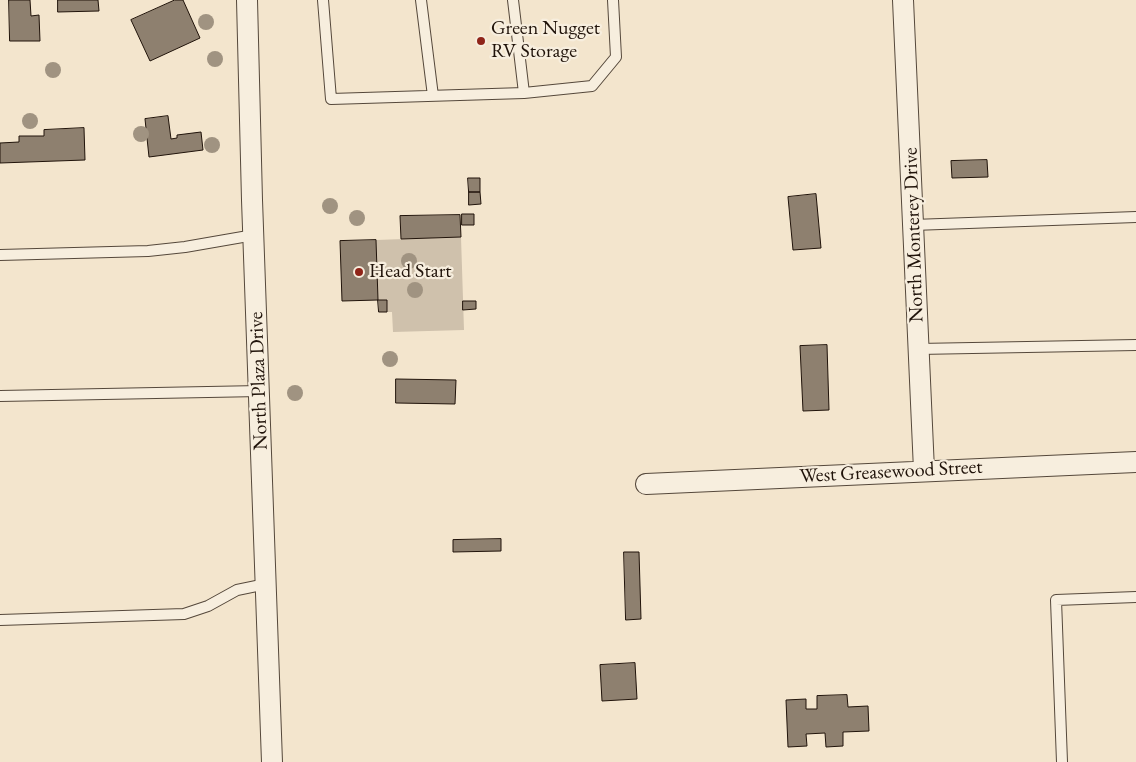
<!DOCTYPE html>
<html>
<head>
<meta charset="utf-8">
<style>
	body { margin:0 }
	canvas { display:block; background:#f3e5cd }
</style>
</head>
<body>
<canvas width="1136" height="762"></canvas>
<script>
const ctx = document.querySelector('canvas').getContext('2d');
ctx.lineJoin = 'round';
function fill(path, color) { ctx.fillStyle = color; ctx.fill(path, 'evenodd'); }
function stroke(path, color, width, dash) { ctx.strokeStyle = color; ctx.lineWidth = width; ctx.lineCap = dash ? 'butt' : 'round'; ctx.setLineDash(dash || []); ctx.stroke(path); }
function drawText(font, color, halo, rows, align = 'center') {
  ctx.font = font + ' "EB Garamond",serif'; ctx.lineWidth = 4.5; ctx.setLineDash([]); ctx.textBaseline = 'middle'; ctx.strokeStyle = halo; ctx.fillStyle = color; for (const [text, x, y, turn = 0] of rows) {
    ctx.save(); ctx.translate(x, y); ctx.rotate((+turn || 0) * Math.PI / 180); ctx.textAlign = isNaN(turn) ? turn : align; if (halo) ctx.strokeText(text, 0, 0); ctx.fillText(text, 0, 0); ctx.restore();
  }
}
fill(new Path2D(`
	M461,237l3,93 -71,2 -1,-20h-5l-1,-12h-8l-2,-60z`), '#cfc1ac');
const building = new Path2D(`
	M9,0h21l1,16 8,-1 1,26h-30z
	M58,0h40l1,11 -41,1z
	M175,0h8l17,38 -50,23 -19,-41z
	M168,116l3,23 6,-1v-3l24,-3 2,18 -54,7 -4,-38z
	M84,128l1,32 -85,3v-20l19,-1v-6h25v-6z
	M987,160l1,17 -36,1 -1,-17z
	M468,178h12v14h-11z
	M469,192h11l1,12 -12,1z
	M816,194l5,54 -28,2 -5,-53z
	M462,214h12v11h-12z
	M460,215l1,22 -60,2 -1,-23z
	M376,240l2,60 -36,1 -2,-60z
	M378,300h9v12h-8z
	M463,301h13v8l-13,1z
	M827,345l2,65 -26,1 -3,-65z
	M396,379l60,1 -1,24 -59,-1z
	M501,539v12l-48,1v-12z
	M624,552h15l2,67 -15,1z
	M635,663l2,36 -35,2 -2,-36z
	M847,695l1,12 20,-1 1,25 -26,1v14l-17,1 -1,-14 -19,1 1,12 -19,1 -2,-47 20,-1v10h11v-13z`);
fill(building, '#8e806f');
stroke(building, '#20130a', 1);
const service = new Path2D(`
	M323,0l8,99 193,-6 68,-7 24,-29 -3,-57
	M421,0l12,96
	M513,0l11,93
	M913,225l223,-8
	M0,255l148,-4 37,-4 69,-12
	M918,349l218,-4
	M0,396l260,-5
	M0,620l184,-6 24,-8 29,-16 29,-6
	M1062,762l-6,-162 80,-3`);
const minor = new Path2D(`
	M247,0l5,200 20,562
	M903,0l21,470
	M646,484l490,-22`);
stroke(service, '#55483b', 12);
stroke(minor, '#55483b', 22);
stroke(service, '#f7eede', 10);
stroke(minor, '#f7eede', 20);
ctx.fillStyle = '#a09381';
for (const [x, y] of [
	[206,22],
	[215,59],
	[53,70],
	[30,121],
	[141,134],
	[212,145],
	[330,206],
	[357,218],
	[409,261],
	[415,290],
	[390,359],
	[295,393]
]) { ctx.beginPath(); ctx.arc(x, y, 8, 0, 2 * Math.PI); ctx.fill(); }
for (const [x, y, r, color] of [
	[481,41,5,"#8f2418"],
	[359,272,5,"#8f2418"]
]) { const dot = new Path2D(); dot.arc(x, y, r, 0, 2 * Math.PI); ctx.fillStyle = color; ctx.fill(dot); stroke(dot, '#f7eede', 2); }
drawText('20px', '#20130a', '#f7eede', [
	["Green Nugget",491,29],
	["RV Storage",491,52],
	["Head Start",369,272]
], 'left');
drawText('20px', '#20130a', '#f7eede', [
	["North Monterey Drive",914,235,-92],
	["North Plaza Drive",259,381,-92],
	["West Greasewood Street",891,472,-3]
]);
</script>
</body>
</html>
